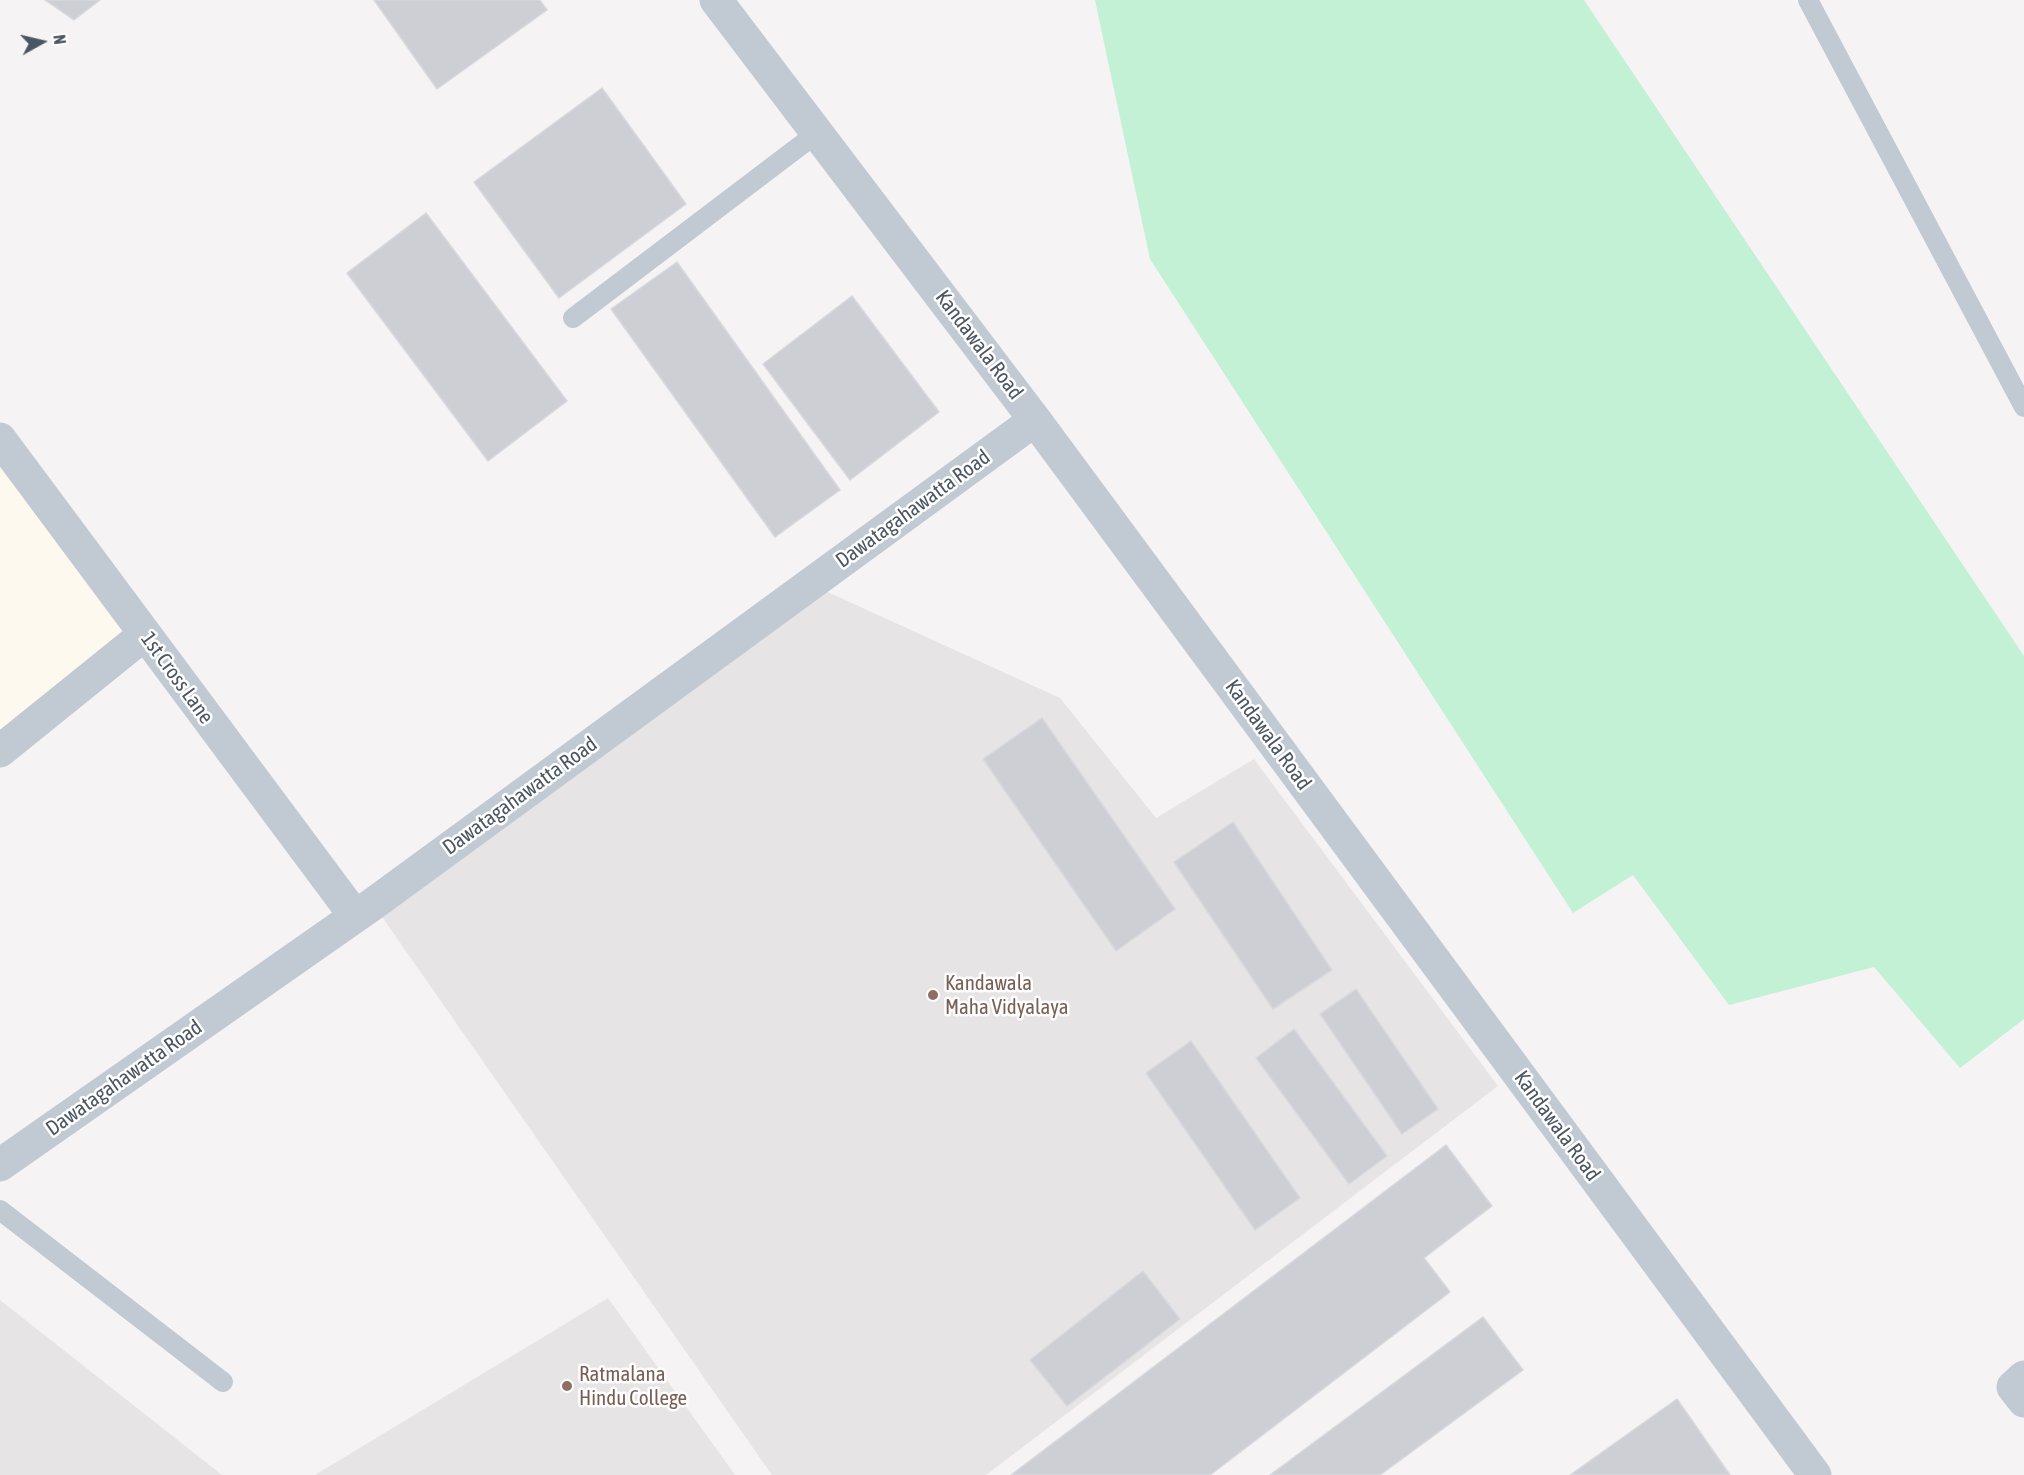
<!DOCTYPE html>
<html>
<head>
<meta charset="utf-8">
<style>
	body { margin:0 }
	#map { position:relative; width:2024px; height:1475px; overflow:hidden; background:#f5f3f3; font-family:"Asap Condensed",sans-serif }
	canvas { display:block }
	.north { position:absolute; left:12px; top:12px; width:60px; height:60px; -webkit-text-stroke:4px #fff; paint-order:stroke; rotate:82deg; font-size:16px; font-weight:700; line-height:24px; text-align:center; color:#4a5661 }
	.north::after { content:''; display:block; margin:auto; width:21px; height:27px; background:#4a5661; clip-path:polygon(50% 0,100% 100%,50% 72%,0 100%) }
</style>
</head>
<body>
<div id="map">
<canvas width="2024" height="1475"></canvas>
<div class="north">N</div>
</div>
<script>
const ctx = document.querySelector('canvas').getContext('2d');
ctx.lineJoin = 'round';
function fill(path, color) { ctx.fillStyle = color; ctx.fill(path, 'evenodd'); }
function stroke(path, color, width, dash) { ctx.strokeStyle = color; ctx.lineWidth = width; ctx.lineCap = dash ? 'butt' : 'round'; ctx.setLineDash(dash || []); ctx.stroke(path); }
function drawText(font, color, halo, rows, align = 'center') {
  ctx.font = font + ' "Asap Condensed",sans-serif'; ctx.lineWidth = 5; ctx.setLineDash([]); ctx.textBaseline = 'middle'; ctx.strokeStyle = halo; ctx.fillStyle = color; for (const [text, x, y, turn = 0] of rows) {
    ctx.save(); ctx.translate(x, y); ctx.rotate((+turn || 0) * Math.PI / 180); ctx.textAlign = isNaN(turn) ? turn : align; if (halo) ctx.strokeText(text, 0, 0); ctx.fillText(text, 0, 0); ctx.restore();
  }
}
fill(new Path2D(`
	M0,439l145,195 -145,117z`), '#fdf9ef');
fill(new Path2D(`
	M810,584l250,114 96,120 98,-59 244,327 -512,389h-214l-399,-571z
	M608,1298l127,177h-420z
	M0,1300l222,175h-222z`), '#e6e4e5');
fill(new Path2D(`
	M1095,0h489l440,656v363l-64,49 -86,-101 -145,38 -96,-130 -60,38 -423,-654z`), '#c3f1d5');
const building = new Path2D(`
	M45,0h55l-26,20z
	M374,0h166l7,10 -110,79z
	M602,88l84,116 -127,94 -85,-116z
	M426,213l141,188 -79,60 -141,-188z
	M677,262l163,228 -65,47 -164,-228z
	M852,296l87,116 -89,68 -87,-116z
	M1042,718l133,191 -59,42 -133,-192z
	M1233,822l99,148 -59,39 -99,-147z
	M1356,989l82,120 -36,25 -82,-120z
	M1294,1029l93,127 -38,28 -93,-126z
	M1191,1041l109,157 -45,32 -109,-157z
	M1446,1145l46,61 -68,52 26,34 -240,183h-199z
	M1143,1271l37,48 -113,87 -37,-46z
	M1483,1317l40,53 -143,105h-110z
	M1677,1399l53,76h-160z`);
fill(building, '#cdcfd5');
stroke(building, '#d7d9de', 1.5);
stroke(new Path2D(`
	M1808,0l216,407
	M573,318l244,-185
	M0,1210l223,172`), '#c1cad2', 20);
stroke(new Path2D(`
	M716,0l319,420 780,1055
	M0,439l355,477
	M0,751l145,-117
	M0,1165l373,-261 662,-484
	M2024,1377l-11,10 11,14`), '#c1cad2', 33);
for (const [x, y, r, color] of [
	[933,995,6,"#8d6e63"],
	[567,1386,6,"#8d6e63"]
]) { const dot = new Path2D(); dot.arc(x, y, r, 0, 2 * Math.PI); ctx.fillStyle = color; ctx.fill(dot); stroke(dot, '#fff', 2); }
drawText('21px', '#4a5661', '#fff', [
	["Kandawala Road",979,345,53],
	["Dawatagahawatta Road",913,509,-36],
	["1st Cross Lane",177,678,54],
	["Kandawala Road",1268,735,54],
	["Dawatagahawatta Road",520,796,-36],
	["Dawatagahawatta Road",124,1078,-35],
	["Kandawala Road",1557,1126,54]
]);
drawText('21px', '#785e54', '#fff', [
	["Kandawala",945,983],
	["Maha Vidyalaya",945,1007],
	["Ratmalana",579,1374],
	["Hindu College",579,1398]
], 'left');
</script>
</body>
</html>
